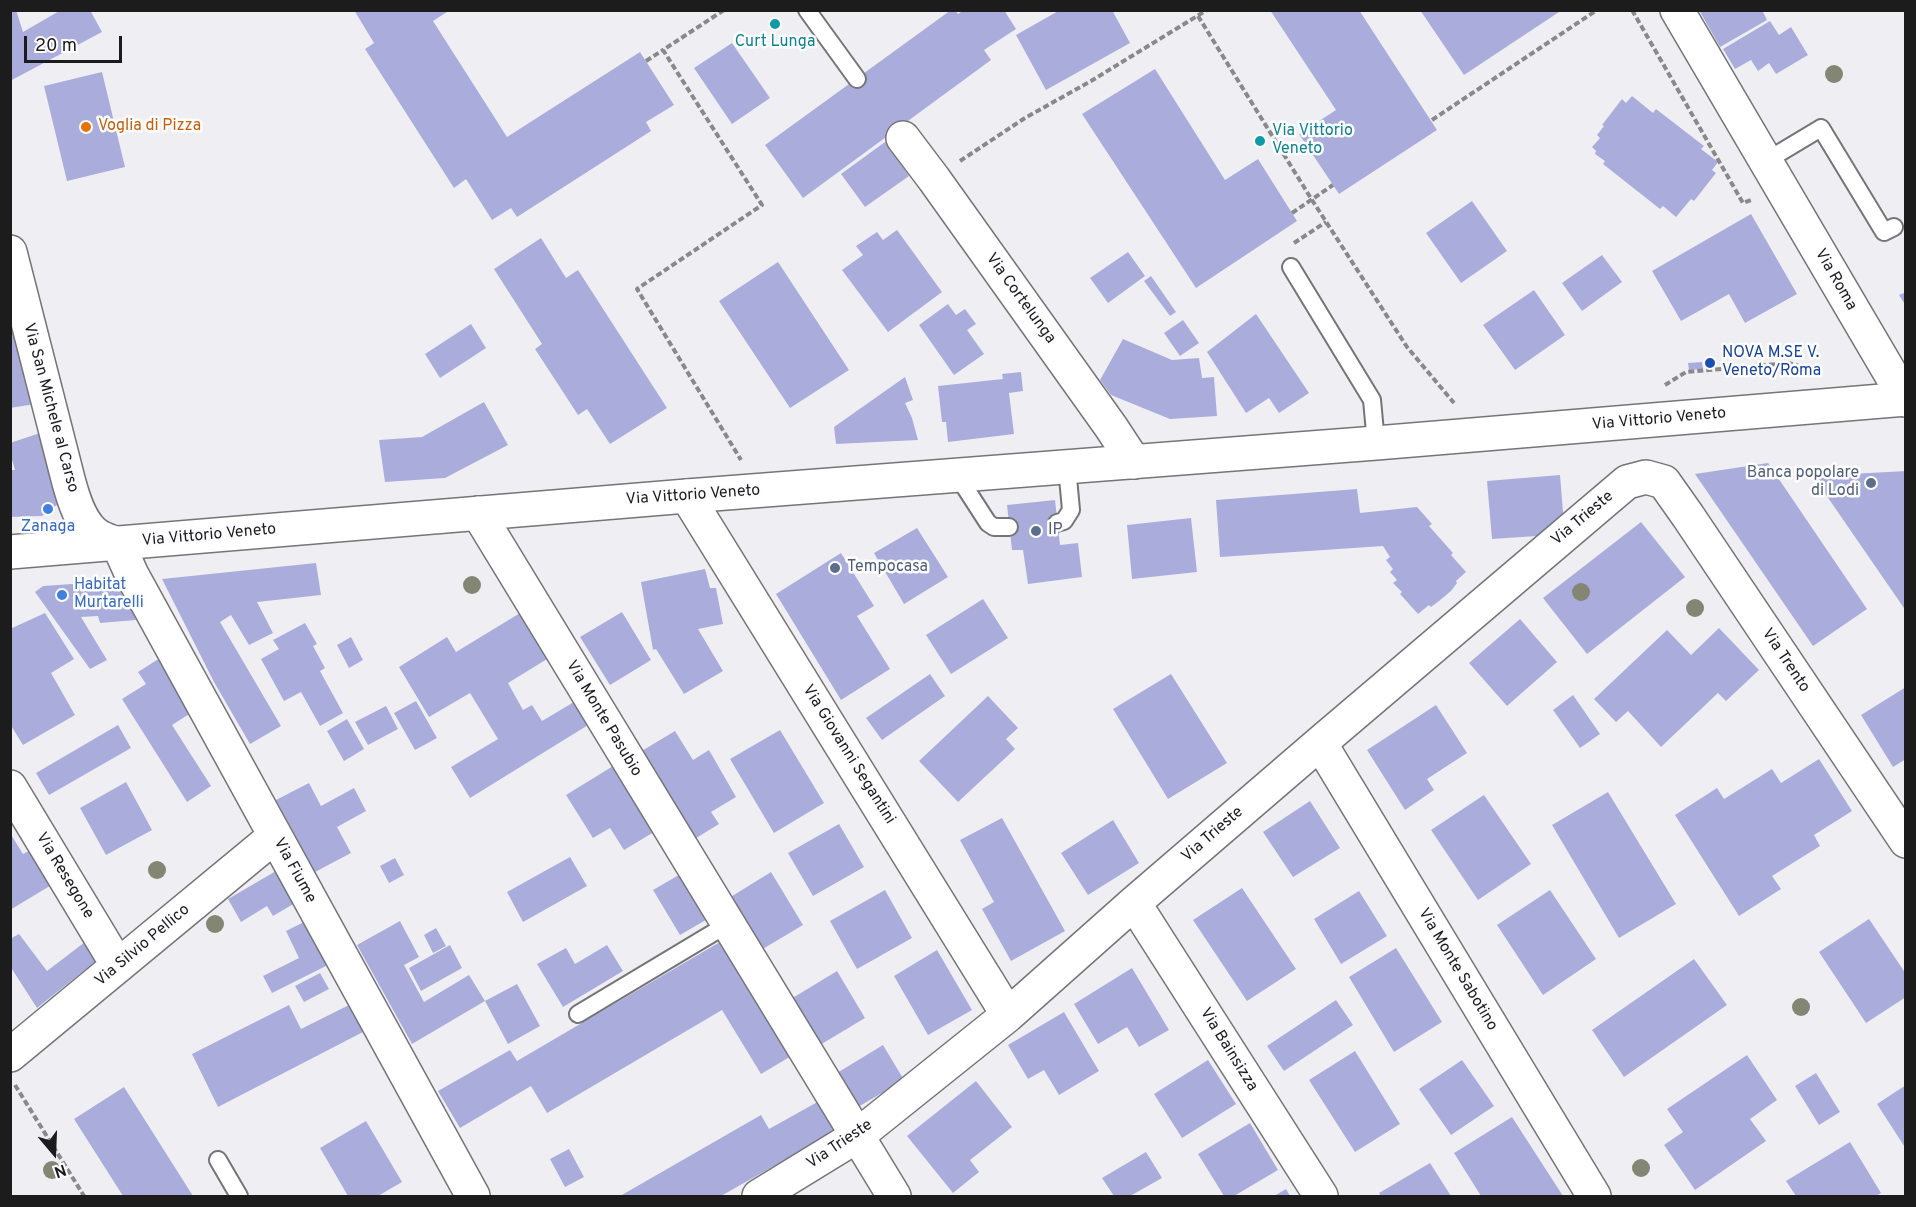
<!DOCTYPE html>
<html>
<head>
<meta charset="utf-8">
<style>
	body { margin:0 }
	#map { position:relative; width:1916px; height:1207px; overflow:hidden; background:#efeff3; font-family:Overpass,sans-serif }
	canvas { display:block }
	.frame { position:absolute; inset:0; border:12px solid #1c1c1d; pointer-events:none }
	.north { position:absolute; left:24px; top:1123px; width:60px; height:60px; -webkit-text-stroke:4px #fdfdff; paint-order:stroke; rotate:161deg; font-size:16px; font-weight:700; line-height:24px; text-align:center; color:#1c1c1d }
	.north::after { content:''; display:block; margin:auto; width:21px; height:27px; background:#1c1c1d; clip-path:polygon(50% 0,100% 100%,50% 72%,0 100%) }
	.scale { position:absolute; left:24px; top:36px; width:98px; height:27px; box-sizing:border-box; border:3px solid #1c1c1d; border-top:0; padding-left:8px; font-size:18px; line-height:21px; white-space:nowrap; color:#1c1c1d; -webkit-text-stroke:4px #fdfdff; paint-order:stroke }
</style>
</head>
<body>
<div id="map">
<canvas width="1916" height="1207"></canvas>
<div class="frame"></div>
<div class="north">N</div>
<div class="scale">20 m</div>
</div>
<script>
const ctx = document.querySelector('canvas').getContext('2d');
ctx.lineJoin = 'round';
function fill(path, color) { ctx.fillStyle = color; ctx.fill(path, 'evenodd'); }
function stroke(path, color, width, dash) { ctx.strokeStyle = color; ctx.lineWidth = width; ctx.lineCap = dash ? 'butt' : 'round'; ctx.setLineDash(dash || []); ctx.stroke(path); }
function drawText(font, color, halo, rows, align = 'center') {
  ctx.font = font + ' Overpass,sans-serif'; ctx.lineWidth = 5; ctx.setLineDash([]); ctx.textBaseline = 'middle'; ctx.strokeStyle = halo; ctx.fillStyle = color; for (const [text, x, y, turn = 0] of rows) {
    ctx.save(); ctx.translate(x, y); ctx.rotate((+turn || 0) * Math.PI / 180); ctx.textAlign = isNaN(turn) ? turn : align; if (halo) ctx.strokeText(text, 0, 0); ctx.fillText(text, 0, 0); ctx.restore();
  }
}
fill(new Path2D(`
	M10,10h6l7,22 38,-22h29l12,22 -92,49z
	M354,10h96l-17,11 74,116 133,-85 34,53 -28,17 5,9 -134,86 -6,-9 -19,12 -26,-41 -12,9 -89,-139 9,-6z
	M951,10h4l3,4 6,-4h40l12,19 -32,21 7,10 -188,138 -38,-53z
	M1060,10h52l18,33 -84,47 -30,-55z
	M1270,10h89l78,120 -98,64 -40,-60 37,-24z
	M1420,10h142l-98,65z
	M1699,10h63l5,10 -47,27z
	M1770,21l9,14 12,-8 17,28 -32,19 -7,-11 -11,8 -7,-11 -16,9 -12,-20z
	M732,43l38,55 -38,26 -38,-56z
	M1155,69l70,111 33,-21 39,62 -101,67 -114,-174z
	M102,72l23,95 -58,14 -23,-95z
	M1632,96l21,17 3,-4 48,37 -3,3 17,13 -6,8 4,3 -22,28 -3,-2 -15,18 -13,-11 -3,3 -57,-45 2,-3 -10,-7 1,-3 -4,-4 8,-9 -3,-3 7,-9 -2,-1 20,-26 4,4z
	M885,142l24,34 -44,31 -24,-33z
	M1472,201l35,50 -46,32 -35,-50z
	M1751,214l46,80 -52,29 -16,-29 -48,27 -29,-50z
	M897,230l45,62 -54,40 -46,-62 21,-15 -7,-9 21,-14 6,8z
	M541,238l25,40 12,-8 89,138 -57,36 -23,-35 -9,6 -43,-66 7,-5 -48,-75z
	M1128,252l17,24 -37,27 -18,-25z
	M1602,255l20,27 -40,29 -20,-28z
	M778,262l71,108 -59,38 -71,-107z
	M1151,276l25,36 -6,4 -26,-35z
	M1534,290l31,45 -50,35 -32,-45z
	M1906,292v14l-7,-11z
	M948,304l8,11 9,-6 11,15 -9,6 17,24 -30,21 -35,-50z
	M10,308l25,96 -25,4z
	M1256,314l53,79 -30,20 -10,-15 -23,15 -39,-61z
	M1183,320l16,23 -19,13 -16,-23z
	M471,324l15,24 -46,30 -15,-24z
	M1123,339l49,21 27,-2 3,20 12,-1 3,39 -47,3 -59,-24 -11,-15z
	M1702,362l1,7 -14,1 -1,-7z
	M1021,372l2,19 -14,2 5,41 -66,8 -2,-20h-4l-4,-36 65,-7 -1,-5z
	M905,377l8,23 -8,3 7,15 6,22 -82,4 -2,-17z
	M484,402l24,43 -63,33 -60,4 -6,-42 43,-3z
	M40,433l17,72 -15,11 -32,1v-47h5l-5,-17v-10z
	M1768,463l99,146 -54,37 -118,-172z
	M1906,471v140l-93,-135z
	M1560,475l4,49 -15,1 2,10 -59,4 -5,-58z
	M1357,489l3,24 57,-6 15,17 -3,2 24,27 -2,2 15,17 -10,9 1,2 -6,8 -12,10 -8,6 -2,-2 -11,9 -18,-20 2,-2 -9,-9 4,-3 -7,-8 3,-3 -7,-9 4,-3 -7,-11 -163,11 -4,-57z
	M1055,500l5,45 18,-2 4,34 -54,7 -5,-34h-11l-5,-45z
	M1191,518l6,54 -65,7 -5,-54z
	M1641,522l44,55 -98,77 -44,-56z
	M917,528l31,49 -44,27 -30,-51z
	M841,553l33,53 -17,10 33,53 -49,31 -65,-106z
	M316,563l5,32 -64,7 16,31 -24,12 -18,-30 -11,7 61,104 -31,18 -36,-62 -52,-103z
	M705,569l5,19h6l7,36 -25,5 25,42 -39,23 -28,-45 -3,1 -12,-68z
	M115,581l16,27 5,12 -36,3 -2,-7 -17,1 26,43 -17,9 -55,-77 8,-6z
	M983,599l25,39 -57,36 -25,-39z
	M525,610l27,46 -44,27 15,27 9,-5 10,16 37,-22 14,23 -123,76 -19,-31 47,-28 -28,-46 -41,24 -30,-50 48,-30 9,15z
	M622,612l29,48 -41,25 -30,-48z
	M45,613l29,46 -23,14 24,42 -52,30 -13,-21v-95z
	M1520,619l37,43 -50,44 -38,-43z
	M305,623l12,21 -4,2 12,22 -5,3 23,42 -23,13 -19,-34 -17,9 -23,-42 18,-10 -6,-9z
	M1719,628l40,42 -33,31 -8,-8 -57,54 -33,-36 -12,11 -22,-23 73,-69 24,25z
	M351,637l12,23 -14,8 -12,-23z
	M160,658l34,53 -22,14 39,61 -24,16 -65,-103 24,-15 -8,-12z
	M930,674l15,22 -63,44 -16,-22z
	M1171,674l56,89 -59,36 -55,-90z
	M1906,687v72l-13,8 -32,-52z
	M1573,695l27,39 -20,14 -27,-38z
	M988,696l30,32 -12,11 9,10 -57,53 -39,-41z
	M416,701l21,37 -22,12 -21,-37z
	M1436,705l31,48 -40,26 7,11 -29,20 -38,-60z
	M386,706l12,23 -30,16 -13,-23z
	M347,719l17,30 -20,12 -17,-30z
	M118,725l13,23 -82,47 -13,-22z
	M780,730l44,73 -50,30 -44,-74z
	M675,731l18,29 16,-10 27,47 -25,15 8,12 -26,16 -53,-88z
	M1819,759l33,52 -38,24 6,11 -48,30 9,13 -42,27 -64,-101 42,-27 7,11 48,-30 9,14z
	M618,763l41,66 -35,21 -14,-22 -17,10 -27,-43z
	M126,782l26,48 -46,25 -26,-47z
	M309,783l12,23 33,-18 12,23 -29,16 14,26 -36,19 -39,-72z
	M1608,792l68,112 -57,34 -67,-113z
	M1484,795l47,69 -53,36 -47,-70z
	M1310,801l30,47 -47,29 -30,-45z
	M1002,818l63,113 -54,30 -29,-52 12,-7 -34,-62z
	M1113,820l26,43 -51,32 -27,-42z
	M839,824l25,43 -51,29 -25,-43z
	M10,833l13,21 8,-4 22,34 -43,26z
	M570,857l17,29 -64,36 -16,-30z
	M395,858l9,17 -15,8 -9,-17z
	M276,871l19,32 -22,13 -6,-10 -26,16 -13,-23z
	M684,872l27,45 -31,18 -27,-45z
	M771,872l32,53 -42,25 -32,-52z
	M1242,888l54,81 -49,32 -54,-81z
	M885,890l27,48 -55,31 -27,-48z
	M1550,890l46,69 -53,36 -46,-70z
	M1359,891l28,45 -46,28 -27,-45z
	M1869,919l37,55v23l-40,26 -47,-71z
	M306,921l22,44 -56,28 -9,-17 36,-18 -13,-27z
	M400,921l19,36 -15,8 20,37 45,-27 16,26 -73,43 -55,-99z
	M436,928l10,18 -13,7 -9,-18z
	M19,934l28,37 38,-29 11,19 -59,47 -27,-42v-27z
	M725,939l68,116 -32,19 -39,-64 -175,103 -16,-27 -71,42 -22,-37 72,-41 7,11z
	M450,945l12,23 -41,23 -12,-23z
	M607,945l16,26 -60,36 -26,-43 29,-16 9,16z
	M1396,948l46,74 -48,30 -45,-75z
	M937,950l35,60 -44,25 -34,-59z
	M1694,959l33,46 -103,72 -32,-47z
	M1132,968l37,62 -30,17 -12,-20 -29,17 -24,-40z
	M837,971l28,47 -45,27 -29,-46z
	M320,973l9,16 -25,13 -9,-16z
	M517,984l23,42 -32,18 -23,-43z
	M1336,1000l17,25 -69,46 -17,-25z
	M289,1005l12,24 48,-24 14,27 -145,75 -26,-53z
	M1064,1012l35,59 -40,24 -15,-25 -16,9 -20,-34z
	M883,1045l21,35 -46,27 -21,-34z
	M1355,1051l45,73 -45,28 -46,-72z
	M1747,1055l30,45 -27,19 16,22 -71,49 -31,-45 19,-13 -16,-23z
	M1208,1060l28,44 -54,34 -28,-44z
	M1462,1060l32,46 -43,29 -32,-46z
	M1816,1073l24,39 -21,13 -24,-39z
	M976,1081l36,46 -42,33 9,12 -26,21 -46,-57z
	M1906,1085v64l-29,-45z
	M124,1087l69,109h-70l-49,-77z
	M821,1100l18,29 -118,67h-101l141,-81 8,14z
	M1512,1117l51,79h-82l-27,-43z
	M366,1121l36,61 -24,14h-30l-28,-48z
	M1250,1123l28,47 -44,26h-10l-26,-42z
	M1850,1142l31,51 -5,3h-80l-10,-15z
	M569,1149l15,28 -19,10 -15,-28z
	M1146,1152l16,26 -32,18h-16l-12,-18z
	M1430,1163l21,33h-70l-2,-3z
	M1286,1189l4,7h-16z`), '#aaaddc');
const service = new Path2D(`
	M807,10l50,69
	M1766,161l55,-33 63,104 10,-5
	M1291,267l81,133 4,43
	M957,475l31,48 6,4h15
	M1057,523l7,-2 7,-11 -4,-43
	M578,1014l150,-90
	M218,1160l21,36`);
const minor = new Path2D(`
	M1677,10l229,390
	M903,138l31,41 177,248 23,35
	M10,252l58,227c5,19 13,48 32,58 5,3 12,5 18,7l14,31 341,621
	M687,496l321,519
	M478,513l416,683
	M1320,743l274,453
	M10,787l108,179
	M1134,903l187,293
	M10,1055l265,-219
	M759,1196l98,-60 151,-121 126,-112 186,-160 307,-261 19,-5 18,5 24,34 218,325`);
const primary = new Path2D(`
	M10,552l677,-56 689,-53 530,-44`);
stroke(service, '#757579', 20);
stroke(minor, '#757579', 36);
stroke(primary, '#757579', 36);
stroke(new Path2D(`
	M724,10l-61,40 99,155 -125,84 104,171
	M1632,10l111,193 8,-3
	M1198,16l114,184 95,147 47,56
	M646,61l17,-11
	M1432,120l165,-110
	M960,161l65,-43 66,-37 116,-71
	M1292,213l41,-28
	M1294,243l32,-21
	M1665,385l21,-13 102,-9 30,8
	M15,1085l69,111`), '#89898c', 4, [6, 3]);
stroke(service, '#fff', 16);
stroke(minor, '#fff', 33);
stroke(primary, '#fff', 33);
ctx.fillStyle = '#838672';
for (const [x, y] of [
	[1834,74],
	[472,585],
	[1581,592],
	[1695,608],
	[157,870],
	[215,924],
	[1801,1007],
	[1641,1168],
	[52,1170]
]) { ctx.beginPath(); ctx.arc(x, y, 9, 0, 2 * Math.PI); ctx.fill(); }
for (const [x, y, r, color] of [
	[775,24,6,"#0f9aa8"],
	[86,127,6,"#e8710a"],
	[1260,141,6,"#0f9aa8"],
	[1710,363,6,"#1a4fb4"],
	[1871,483,6,"#5c6f8a"],
	[48,509,6,"#3f7fe0"],
	[1036,531,6,"#5c6f8a"],
	[835,568,6,"#5c6f8a"],
	[62,595,6,"#3f7fe0"]
]) { const dot = new Path2D(); dot.arc(x, y, r, 0, 2 * Math.PI); ctx.fillStyle = color; ctx.fill(dot); stroke(dot, '#fdfdff', 2); }
drawText('16px', '#0d838f', '#fdfdff', [
	["Curt Lunga",775,43],
	["Via Vittorio",1272,132,"left"],
	["Veneto",1272,150,"left"]
]);
drawText('16px', '#c56008', '#fdfdff', [
	["Voglia di Pizza",98,127]
], 'left');
drawText('16px', '#1c1c1d', '#fdfdff', [
	["Via Roma",1835,280,60],
	["Via Cortelunga",1020,299,54],
	["Via San Michele al Carso",50,408,75],
	["Via Vittorio Veneto",1659,420,-5],
	["Via Vittorio Veneto",693,496,-4],
	["Via Trieste",1583,519,-40],
	["Via Vittorio Veneto",209,536,-5],
	["Via Trento",1785,661,56],
	["Via Monte Pasubio",603,719,59],
	["Via Giovanni Segantini",848,755,58],
	["Via Trieste",1213,835,-41],
	["Via Fiume",294,871,61],
	["Via Resegone",64,876,59],
	["Via Silvio Pellico",143,946,-40],
	["Via Monte Sabotino",1457,970,59],
	["Via Bainsizza",1228,1050,58],
	["Via Trieste",840,1145,-34]
]);
drawText('16px', '#164399', '#fdfdff', [
	["NOVA M.SE V.",1722,354],
	["Veneto/Roma",1722,372]
], 'left');
drawText('16px', '#4e5e75', '#fdfdff', [
	["Banca popolare",1859,474,"right"],
	["di Lodi",1859,492,"right"],
	["IP",1048,531],
	["Tempocasa",847,568]
], 'left');
drawText('16px', '#366cbe', '#fdfdff', [
	["Zanaga",48,528],
	["Habitat",74,586,"left"],
	["Murtarelli",74,604,"left"]
]);
</script>
</body>
</html>
